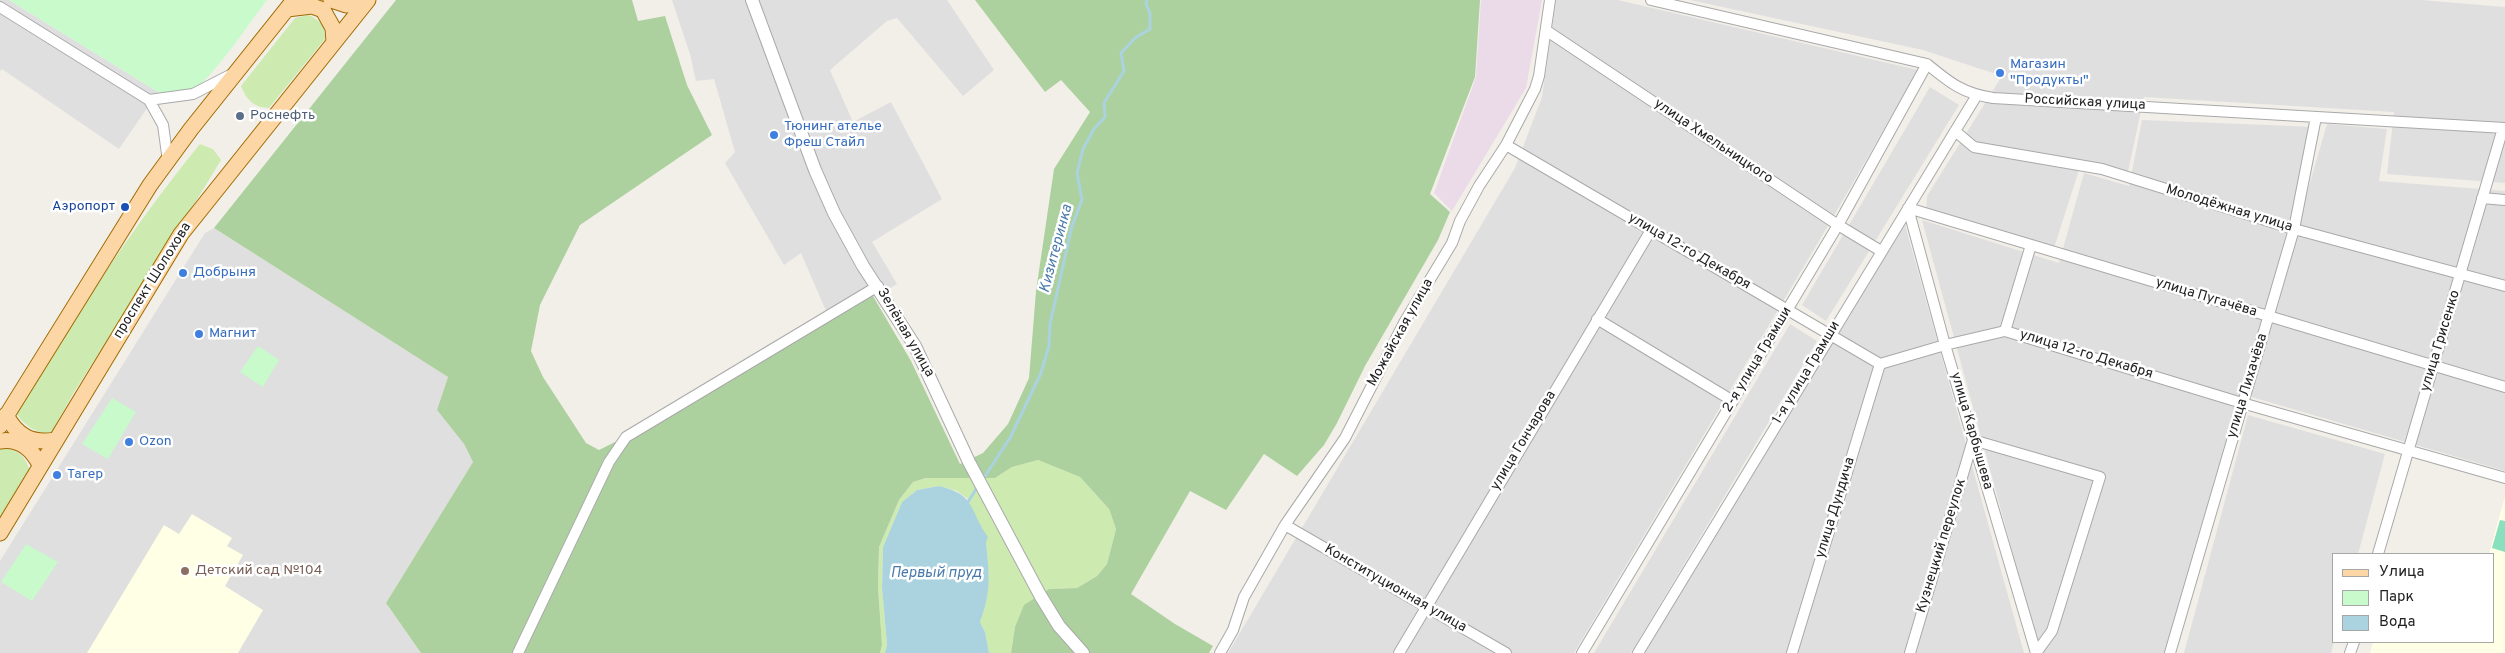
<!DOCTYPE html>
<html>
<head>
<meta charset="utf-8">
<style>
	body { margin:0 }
	#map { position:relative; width:2505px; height:653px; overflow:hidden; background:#f2efe9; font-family:Overpass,sans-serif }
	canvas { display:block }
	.legend { position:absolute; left:2332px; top:553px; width:162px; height:90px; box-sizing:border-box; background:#fff; border:1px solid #a7a7a7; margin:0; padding:6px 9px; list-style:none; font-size:15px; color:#222 }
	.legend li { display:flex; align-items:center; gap:10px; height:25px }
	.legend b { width:25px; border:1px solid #a7a7a7 }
</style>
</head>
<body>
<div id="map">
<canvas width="2505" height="653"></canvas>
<ul class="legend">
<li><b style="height:6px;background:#fcd6a4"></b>Улица</li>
<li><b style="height:14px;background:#c8facc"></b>Парк</li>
<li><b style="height:14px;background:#aad3df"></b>Вода</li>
</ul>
</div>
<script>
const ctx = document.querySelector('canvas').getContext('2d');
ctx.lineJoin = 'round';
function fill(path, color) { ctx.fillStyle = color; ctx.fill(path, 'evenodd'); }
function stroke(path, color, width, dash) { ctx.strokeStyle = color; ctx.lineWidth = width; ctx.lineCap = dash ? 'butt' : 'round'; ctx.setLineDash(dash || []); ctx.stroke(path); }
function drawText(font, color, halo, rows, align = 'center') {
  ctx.font = font + ' Overpass,sans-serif'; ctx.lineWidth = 5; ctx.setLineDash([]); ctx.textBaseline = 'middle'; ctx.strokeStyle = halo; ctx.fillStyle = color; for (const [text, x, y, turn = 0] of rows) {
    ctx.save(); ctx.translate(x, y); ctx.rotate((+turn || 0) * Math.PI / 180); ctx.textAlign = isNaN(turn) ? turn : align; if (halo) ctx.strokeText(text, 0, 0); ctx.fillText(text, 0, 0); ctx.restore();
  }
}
fill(new Path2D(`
	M0,0h9l149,92 -39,57 -117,-80 -2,2z
	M672,0h275l47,70 -31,26 -66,-78 -10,3 -57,49 23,52 38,-20 51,97 -70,43 25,42 -21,12 -50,15 -25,-58 -17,12 -59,-102 10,-11 -21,-73 -18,2 -6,-27z
	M1556,0h62l300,70 -86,149 -258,434h-346l287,-485 27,-71z
	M1690,0h731l84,7v176l-118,-9 7,-62 -250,-15 -18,84 -47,-11 -26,81 -127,-38 1,-17 75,-120 -79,-26z
	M1930,87l29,18 -133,216 -24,-16z
	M2142,120l174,7 -146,526h-130l-118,-433 137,43 25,-90 45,13z
	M2327,124l60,5 -8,52 126,10v280l-257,-75z
	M1904,221l120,432h-382z
	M214,228l234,149 -11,33 27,34 9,18 -87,141 35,50h-421v-92l205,-328z
	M1790,324l27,17 -186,312h-37z
	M2248,415l137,39 -27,100h-24v88l-3,11h-147z`), '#e0dfdf');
fill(new Path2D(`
	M1481,0h61l-16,88 -74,123 -18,-18 42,-116z`), '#ebdbe8');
fill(new Path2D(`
	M2505,496v157h-135l3,-11h121v-88h-5z
	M192,514l40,24 -5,8 16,9 -18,31 38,24 -25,43h-151l77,-128 15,9z`), '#ffffe5');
fill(new Path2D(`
	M309,15c12,6 16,11 16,24l-56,69c-15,0 -23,-9 -28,-22l54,-68z
	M200,144l13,5 8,11 -20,33 -127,199 -23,41c-17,0 -26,-7 -36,-21 58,-91 116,-184 185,-268z
	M0,447c15,2 25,7 29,22l-29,49z
	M1038,460l42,17 29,32 7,20 -9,35 -10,12 -20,12 -28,1 -34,38 -4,26h-22l-4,-21 -5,-10c11,-30 9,-49 6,-80l1,-5 -11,-16 -8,-22 -11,-8 -18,-5 -22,4 -15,12 -19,45 -1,41 5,57 -2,8h-5l2,-8 -4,-58 1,-40 20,-47 14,-18 13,-4h69l17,-11z`), '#cdebb0');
fill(new Path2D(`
	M396,0h236l6,21 27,-5 22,69 25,50 -132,90 -40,80 -9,46 12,26 43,66 13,7 18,-9 253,-150 41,70 49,103 23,-11 25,-29 21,-46 7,-87 18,-122 36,-57 -29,-32 -16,12 -70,-92h505l-5,77 -45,117 20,18 -12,28 -73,126 -28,57 -13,22 -27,31 -33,-22 -38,56 -36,-19 -59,103 44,30 38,22 -4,7h-198l4,-26 9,-22 25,-16 28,-1 20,-12 10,-12 9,-35 -7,-20 -29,-32 -42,-17 -26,7 -17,11h-69l-13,4 -14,18 -20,47 -1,40 4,58 -2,8h-459l-35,-50 87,-141 -9,-18 -27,-34 11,-33 -234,-149z`), '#add19e');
fill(new Path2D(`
	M9,0h258c-15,19 -59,86 -78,92 -9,3 -21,2 -31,0z
	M258,346l21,14 -16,27 -23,-15z
	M112,398l24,14 -28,47 -26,-15z
	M26,544l32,18 -26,39 -31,-19z`), '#c8facc');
fill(new Path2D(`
	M2500,520l5,1v31l-13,-4z`), '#88e0be');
fill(new Path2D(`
	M939,486c38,9 29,23 49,51l-2,5c3,32 6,48 -6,80l5,10 4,21h-104l2,-8 -5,-57 1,-41 19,-45 15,-12z`), '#aad3df');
stroke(new Path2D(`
	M983,479l27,-41 31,-65 8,-27 1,-22 22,-98 10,-26 -5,-27 6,-24 11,-20 11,-12 -1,-14 20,-32 -3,-18 14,-15 15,-9v-16l-4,-9 1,-4
	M968,502l10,-16`), '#aad3df', 3);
const minor = new Path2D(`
	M1651,0l276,64c23,19 35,29 66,34l512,30
	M0,7l149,93 14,25 5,36
	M1547,31l291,194 43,26
	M149,100l44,-6 39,-20
	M1955,131l19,16 128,22 192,60 211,57
	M1506,145l374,219 65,-19 60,-14 237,72 263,75
	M2482,198l23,2
	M1908,208l597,179
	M1908,208l37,137 91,308
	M1597,319l136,82
	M2005,331l26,-86
	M1285,525l221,128
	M2378,554l125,-426
	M518,653l91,-191 17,-25 252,-151
	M1220,653l13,-23 11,-33 41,-72 60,-87 60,-117 47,-78 8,-22 19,-35 27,-41 29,-56 4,-13 11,-76
	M1399,653l252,-423
	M1582,653l256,-428 89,-161
	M1638,653l339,-558
	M1792,653l88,-289
	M1910,653l63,-213 127,37 -48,154 -16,22
	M2170,653l124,-424 22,-112
	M2350,653l4,-11`);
const tertiary = new Path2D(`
	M752,0l63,170 19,43 29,53 52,80 54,116 71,133 19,31 24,27`);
const primary = new Path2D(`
	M331,0l15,5 12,-5
	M287,9l25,-3 11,4 10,18 1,14
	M6,415c11,21 26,29 49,25
	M0,426l150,-241 41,-56 103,-129
	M0,441c19,-3 32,8 40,24
	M0,533l181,-299 187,-234`);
stroke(minor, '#a9a9a9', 12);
stroke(tertiary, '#a9a9a9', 14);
stroke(primary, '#a06b00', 17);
stroke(minor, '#fff', 10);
stroke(tertiary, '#fff', 12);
stroke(primary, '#fcd6a4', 15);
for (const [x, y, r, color] of [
	[2000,73,5,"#3f7fe0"],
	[240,116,5,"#5c6f8a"],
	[774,135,5,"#3f7fe0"],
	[125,207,5,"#1a4fb4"],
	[183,273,5,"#3f7fe0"],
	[199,334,5,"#3f7fe0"],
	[129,442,5,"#3f7fe0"],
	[57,475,5,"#3f7fe0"],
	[185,571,5,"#8d6e63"]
]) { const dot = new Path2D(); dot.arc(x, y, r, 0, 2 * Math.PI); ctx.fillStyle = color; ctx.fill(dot); stroke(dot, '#fff', 2); }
drawText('14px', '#366cbe', '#fff', [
	["Магазин",2010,65],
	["\"Продукты\"",2010,81],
	["Тюнинг ателье",784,127],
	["Фреш Стайл",784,143],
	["Добрыня",193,273],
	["Магнит",209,334],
	["Ozon",139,442],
	["Тагер",67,475]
], 'left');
drawText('14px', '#222', '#fff', [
	["Российская улица",2085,103,3],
	["улица Хмельницкого",1713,142,34],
	["Молодёжная улица",2229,209,17],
	["улица 12-го Декабря",1689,252,30],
	["проспект Шолохова",153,281,-58],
	["улица Пугачёва",2206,298,17],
	["Зелёная улица",905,333,60],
	["Можайская улица",1401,333,-61],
	["улица Грисенко",2441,341,-73],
	["улица 12-го Декабря",2086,355,17],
	["2-я улица Грамши",1758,360,-59],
	["1-я улица Грамши",1807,373,-59],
	["улица Лихачёва",2248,386,-73],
	["улица Карбышева",1971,431,74],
	["улица Гончарова",1524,441,-59],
	["улица Дундича",1836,508,-73],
	["Кузнецкий переулок",1942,546,-73],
	["Конституционная улица",1395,589,30]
]);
drawText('14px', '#4e5e75', '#fff', [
	["Роснефть",250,116]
], 'left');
drawText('14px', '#164399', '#fff', [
	["Аэропорт",115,207]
], 'right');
drawText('14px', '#785e54', '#fff', [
	["Детский сад №104",195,571]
], 'left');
drawText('italic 15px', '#4a7aab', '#fff', [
	["Кизитеринка",1057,249,-75],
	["Первый пруд",936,574]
]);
</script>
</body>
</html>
